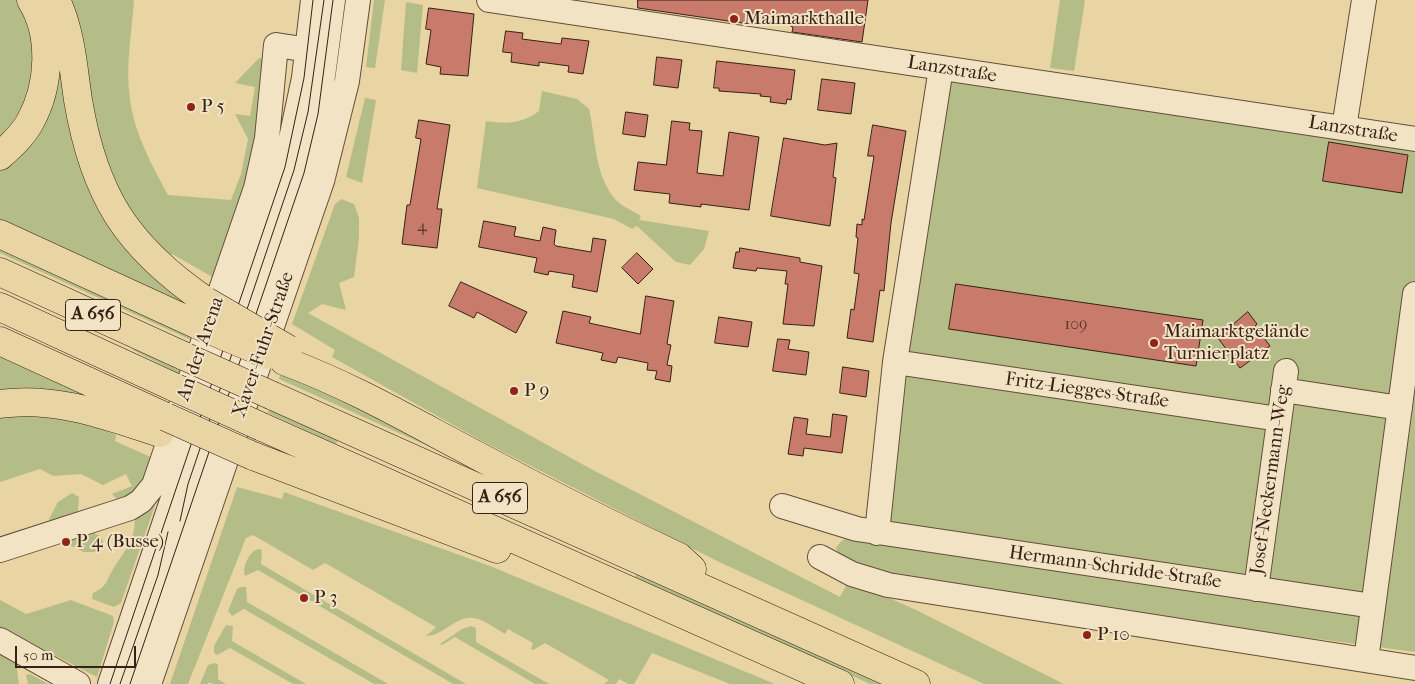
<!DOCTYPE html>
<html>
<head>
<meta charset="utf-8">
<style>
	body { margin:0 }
	#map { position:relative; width:1415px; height:684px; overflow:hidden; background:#e9d4a4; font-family:"IM FELL French Canon",serif }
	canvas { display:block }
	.scale { position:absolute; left:15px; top:646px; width:121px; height:22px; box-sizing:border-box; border:2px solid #372116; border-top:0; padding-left:6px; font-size:15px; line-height:18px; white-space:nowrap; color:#372116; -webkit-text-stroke:4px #f1e3c4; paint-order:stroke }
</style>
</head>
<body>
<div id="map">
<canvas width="1415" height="684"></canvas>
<div class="scale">50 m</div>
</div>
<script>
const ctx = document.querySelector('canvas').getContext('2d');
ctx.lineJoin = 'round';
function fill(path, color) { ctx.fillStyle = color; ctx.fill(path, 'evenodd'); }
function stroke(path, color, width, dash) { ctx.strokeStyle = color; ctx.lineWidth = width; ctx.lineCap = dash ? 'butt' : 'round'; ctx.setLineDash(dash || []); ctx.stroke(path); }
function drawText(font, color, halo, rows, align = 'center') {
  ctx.font = font + ' "IM FELL French Canon",serif'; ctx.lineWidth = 4; ctx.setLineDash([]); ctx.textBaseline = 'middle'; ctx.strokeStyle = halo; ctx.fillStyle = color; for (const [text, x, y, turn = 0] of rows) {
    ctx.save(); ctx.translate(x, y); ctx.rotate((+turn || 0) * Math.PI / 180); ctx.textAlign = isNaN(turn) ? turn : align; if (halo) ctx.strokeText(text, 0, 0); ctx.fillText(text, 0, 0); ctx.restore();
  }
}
fill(new Path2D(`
	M0,0h18c26,50 18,98 -18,140z
	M49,0l26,127 113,178 -2,1 -186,-81v-60l21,-18z
	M68,0h66c-2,33 -9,66 -4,99 4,34 22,66 38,96l63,5 10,-26 7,-35 -13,-25 15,2 5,-29 -20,-4 24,-25 7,2 -14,111 -36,108 -44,-25 -4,5 -15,-14 -46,-71z
	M374,0h11l-10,68 -9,-1z
	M1060,0h25l-11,71 -24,-3z
	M406,2l17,3 -6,68 -16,-3z
	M936,77l479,72v503l-141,-19 -416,-65 -16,-6 -6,-14c8,-12 13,-11 26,-10z
	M542,91l35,8 12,10c7,30 5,65 26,90 6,7 18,12 26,17l-2,4 70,11 -5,18 -14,16 -14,-3 -39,-36 -5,3 -18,-10 -137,-31 9,-67c21,3 36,3 53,-10z
	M365,98l11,2 -14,83 -16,-6z
	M341,199l13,5 5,14v20l-5,39 -15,6 7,27 -24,-6 -14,9 283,156 249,128 9,-17 67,30 148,74h-80l-267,-123 -237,-121 -148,-83 3,-7 -43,-26 43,-120z
	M0,246l194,87 -3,7 -191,-87z
	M135,348l47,17 -3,9 -46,-24z
	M0,355l121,54 -121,-13z
	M281,371l84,38 105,56 -191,-86z
	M269,407l68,31v4l-1,2 -68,-31z
	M33,413c29,5 56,11 83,22l-1,6 40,18 -10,25 -25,18 -8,-8 20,-8 -6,-12 -23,11 -22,-11 -28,2 -13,-7 -40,13v-68z
	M237,487l45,12 2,-7 206,74 285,118h-45l-78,-31 -18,31h-6l-9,-5 -3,5h-12l5,-4 -64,-37 -12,7 -2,-1 2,-6 -25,-14 -3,5c-9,-5 -21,-15 -32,-16 -18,-2 -29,18 -47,18l10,-9 -111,-64 -12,7 -60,-35 -7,3 -58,146h-18z
	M160,491l-39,112 -7,4 -22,-8 1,-6c16,-7 13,-14 22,-27 13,-20 20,-25 20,-51z
	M72,493l7,4 -1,13 -4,7 -24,5 -1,-3 9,-17z
	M90,531l10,5 4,7 -3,9h-17l-17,-8 -1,-3z
	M259,549l3,1 -1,14 205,120h-13l-195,-114 -13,6c-3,-9 4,-25 14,-27z
	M638,571l252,113h-20l-235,-107z
	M241,587h5l1,15 141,82h-14l-130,-75 -12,7 -4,-5 9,-22z
	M0,600l26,14 45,-14 42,16 1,6 -17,55 -45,-23 -3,4 -49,-29z
	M226,625l7,1 -1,15 74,43h-13l-63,-36 -13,7 -3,-2v-7z
	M471,626l5,2v14l73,42h-14l-80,-47 -13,8 -2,-1 22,-15z
	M0,647l20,12 -3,11 2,14h-19z
	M215,663l3,2v14l8,5h-13l-4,-2 -1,2h-8l8,-19z
	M30,674l18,10h-20l-2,-9z`), '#b4bd88');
const building = new Path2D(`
	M638,0h230l-6,42 -70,-10 1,-5 -35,-15 -2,13 -118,-17z
	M429,8l45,6 -6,62 -28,-2 1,-7 -15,-3 5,-34 -5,-1z
	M506,31l17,2 -1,6 39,5 1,-6 27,3 -6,33 -15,-2 1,-6 -30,-4v4l-28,-4 1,-9 -9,-1z
	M657,57l25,3 -4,28 -24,-3z
	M717,61l78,9 -4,30 -4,-1 -1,5 -16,-2 1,-5 -11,-1 1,-2 -42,-3v-3h-5z
	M822,79l33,4 -4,31 -33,-4z
	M626,112l22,3 -3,22 -22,-3z
	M419,120l31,5 -13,84h5l-5,39 -35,-4 5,-39h3l11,-66 -5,-1z
	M672,121l18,2 -1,7 13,1 -5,42 26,3 6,-44 30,5 -10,73 -48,-6v3l-32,-4 1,-9 -36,-4 4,-28 28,3z
	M873,125l33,6 -15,92 -7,68 -4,-1 -7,52 -26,-4 4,-29 3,1 5,-36 -5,-1 4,-35 -2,-1 1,-13 5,1v-6l2,1 10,-64h-6z
	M784,138l41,7 12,-2 -4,34 3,1 -6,48 -59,-10z
	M1329,142l79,13 -6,38 -79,-12z
	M484,221l32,6 -2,9 26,5 3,-14 13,3 -2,14 2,2 35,6 2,-14 13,2 -9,52 -25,-5 2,-12 -25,-4 -1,4 -14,-3 3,-14 -58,-11z
	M740,248l60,10v4l22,4 -8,60 -31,-2 5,-40h-3l2,-13 -30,-3 -1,3 -23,-3 3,-16h3z
	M637,253l16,16 -15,15 -16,-16z
	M461,282l66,30 -11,21 -39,-21 -3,6 -25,-12z
	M956,284l247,36 -7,46 -247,-37z
	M646,296l28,5 -7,43 4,1 -4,20 5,1 -2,16 -15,-3 2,-8 -10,-1 1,-7 -30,-6 -2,6 -15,-3 2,-7 -47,-10 7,-32 28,6 -2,6 51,11z
	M1248,312l9,12 -2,2 15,20 -30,22 -22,-30z
	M719,317l33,5 -4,25 -33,-4z
	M778,339l12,1 -2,9 21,3 -3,23 -33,-4z
	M843,367l26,4 -3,26 -26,-4z
	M833,414l14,2 -5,37 -38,-5 -1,8 -15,-2 6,-37 14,2 -2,15 24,3z`);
fill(building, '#c87a6b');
stroke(building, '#372116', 1);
const minor = new Path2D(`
	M489,0l926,139
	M1344,128l20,-128
	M895,362l384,57
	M1283,390l117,18
	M782,506l75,23 516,77
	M877,533l18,-171 46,-294
	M0,550l130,-42 11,-7 13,-16 102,-297 11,-50 9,-93 46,7
	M820,557l32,17 36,11 527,83
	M1256,589l30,-218
	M0,640l78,44
	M1366,660l49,-366
	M110,684l175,-517 19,-89 9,-78
	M130,684l174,-511 14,-59 15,-114
	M149,684l173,-503 25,-100 11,-81`);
const highway = new Path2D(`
	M56,0c15,32 17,66 22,100 16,95 48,146 128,201
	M0,156c11,-10 23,-21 30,-34 20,-36 23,-87 1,-122
	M0,234l198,91
	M0,272l186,85
	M0,307l176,81
	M0,341l166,76
	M284,361c68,25 131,62 194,95 67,36 133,69 201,101l13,12
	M273,396l643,288
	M0,404c56,-8 108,12 160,29
	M262,427l578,257
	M253,456l244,93`);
stroke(minor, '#644e3a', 26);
stroke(highway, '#372116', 29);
stroke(minor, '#f1e3c4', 24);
stroke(highway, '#e9d4a4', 28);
stroke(new Path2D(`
	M180,521l8,-37 106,-314 14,-58 16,-112
	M110,684l175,-517 19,-89 9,-78
	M120,684l38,-109 10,-43
	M130,684l174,-511 14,-59 15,-114`), '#372116', 1);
const highwayBridge = new Path2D(`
	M206,301l82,48
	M198,325l71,30
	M186,357l87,39
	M176,388l86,39
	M166,417l87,39`);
stroke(highwayBridge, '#372116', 29, []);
stroke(highwayBridge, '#e9d4a4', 28);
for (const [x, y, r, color] of [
	[734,19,5,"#8f2418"],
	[191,107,5,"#8f2418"],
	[1154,343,5,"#8f2418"],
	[514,391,5,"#8f2418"],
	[66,542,5,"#8f2418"],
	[304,598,5,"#8f2418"],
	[1087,635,5,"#8f2418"]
]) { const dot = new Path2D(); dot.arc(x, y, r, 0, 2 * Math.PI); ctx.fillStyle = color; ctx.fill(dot); stroke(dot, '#f1e3c4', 2); }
drawText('16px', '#5b372b', null, [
	["4",422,227],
	["109",1076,325]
]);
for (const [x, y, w] of [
	[93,315,55],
	[500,498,55]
]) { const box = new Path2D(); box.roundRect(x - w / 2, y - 15.5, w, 31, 4); ctx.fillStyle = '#f1e3c4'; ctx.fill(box); stroke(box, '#372116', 1); }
drawText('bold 18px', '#372116', null, [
	["A 656",93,315],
	["A 656",500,498]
]);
drawText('19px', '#372116', '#f1e3c4', [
	["Maimarkthalle",744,19],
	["P 5",201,107],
	["Maimarktgelände",1164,332],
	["Turnierplatz",1164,354],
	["P 9",524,391],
	["P 4 (Busse)",76,542],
	["P 3",314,598],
	["P 10",1097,635]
], 'left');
drawText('19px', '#372116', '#f1e3c4', [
	["Lanzstraße",952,70,9],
	["Lanzstraße",1353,130,9],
	["Xaver-Fuhr-Straße",264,345,-71],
	["An der Arena",201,349,-71],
	["Fritz-Liegges-Straße",1087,391,8],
	["Josef-Neckermann-Weg",1271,480,-82],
	["Hermann-Schridde-Straße",1115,568,8]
]);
</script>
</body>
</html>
